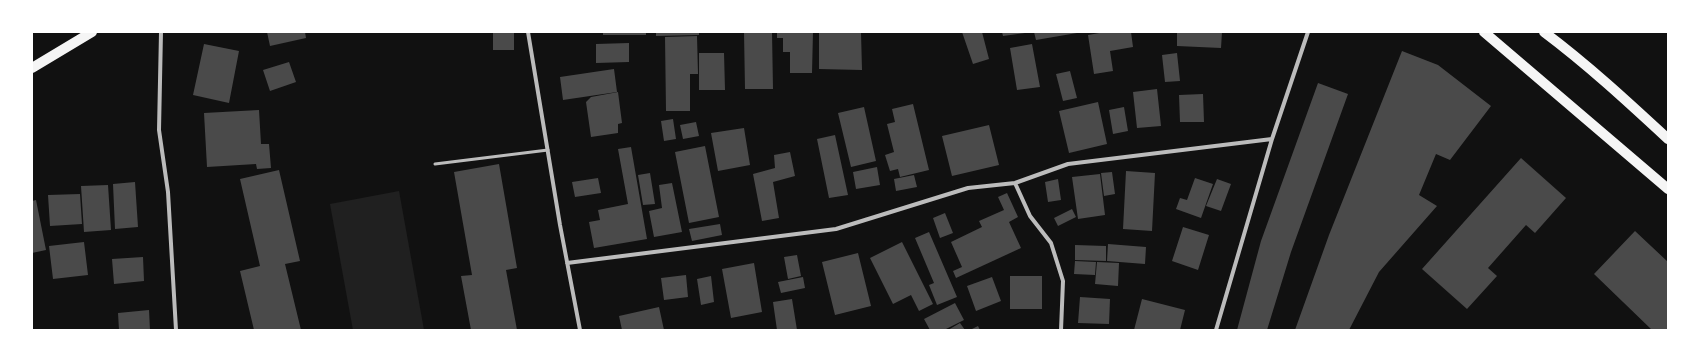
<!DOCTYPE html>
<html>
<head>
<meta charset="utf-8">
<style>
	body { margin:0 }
	#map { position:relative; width:1700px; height:362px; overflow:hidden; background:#111; font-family:"Exo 2",sans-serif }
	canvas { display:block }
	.frame { position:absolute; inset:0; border:33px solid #fff; pointer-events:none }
</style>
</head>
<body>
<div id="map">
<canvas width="1700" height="362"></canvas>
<div class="frame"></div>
</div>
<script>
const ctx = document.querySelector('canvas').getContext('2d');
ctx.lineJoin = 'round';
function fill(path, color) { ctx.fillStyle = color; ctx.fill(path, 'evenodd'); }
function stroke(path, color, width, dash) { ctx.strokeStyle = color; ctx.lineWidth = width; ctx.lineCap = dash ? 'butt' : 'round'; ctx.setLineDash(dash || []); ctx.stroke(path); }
fill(new Path2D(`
	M399,191l25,139h-71l-23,-126z`), '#202020');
fill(new Path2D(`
	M267,32h38l1,6 -36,8z
	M493,32h21v18h-21z
	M603,32h43v3h-43z
	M656,32h43v3l-43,1z
	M744,32h28l1,57h-28z
	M777,32h36l-1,41h-22v-21h-7v-14h-6z
	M819,32h42l1,38 -43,-1z
	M962,32h20l7,27 -16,5z
	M1002,32h23v1l-22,3z
	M1034,32h42l1,1 -41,7z
	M1105,32h26l2,15 -23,4 3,20 -19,3 -6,-39z
	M1177,32h45l-1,16 -44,-2z
	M697,36l1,38h-8v37h-24l-1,-74z
	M629,43v19l-33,1v-19z
	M204,44l35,7 -10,52 -36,-8z
	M1032,44l8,43 -23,3 -7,-42z
	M1402,51l36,14 53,41 -41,54 -14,-6 -17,41 18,11 -58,66 -30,58h-54l34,-95z
	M699,53h25l1,37h-26z
	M1177,53l3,28 -15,1 -3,-27z
	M289,62l7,20 -26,9 -7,-21z
	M614,69l3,23 -54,8 -3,-23z
	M1070,71l7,27 -14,3 -7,-27z
	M1318,83l30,11 -57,158 -24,78h-30l24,-89z
	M1157,89l4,37 -24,2 -4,-36z
	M618,92l4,31 -4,1v9l-27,4 -5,-35 5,-5z
	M1203,94l1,28h-24l-1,-27z
	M1098,102l9,42 -38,9 -10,-42z
	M913,104l16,66 -29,7 -2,-8 -8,2 -5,-16 9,-3 -7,-28 8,-2 -3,-13z
	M864,107l12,54 -25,6 -13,-54z
	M1124,107l4,24 -15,3 -4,-24z
	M259,110l2,34h8l2,24 -14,1 -1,-5 -49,3 -3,-54z
	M673,119l3,20 -12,2 -3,-20z
	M696,122l3,14 -16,3 -3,-14z
	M989,125l10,40 -47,11 -10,-40z
	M744,128l6,37 -32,6 -7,-38z
	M835,135l13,60 -19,3 -12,-59z
	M705,146l14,71 -30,6 -14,-71z
	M631,147l16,92 -53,9 -5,-26 11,-2 -2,-10 30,-6 -10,-55z
	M790,152l5,24 -22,6 6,36 -17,3 -9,-47 22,-6 -1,-13z
	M1521,158l45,40 -31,35 -9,-8 -38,43 9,8 -30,33 -45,-40z
	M499,164l18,104 -11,2 11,60h-46l-10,-54 11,-1 -18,-103z
	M877,167l3,18 -24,4 -3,-17z
	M279,170l21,91 -15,3 16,66h-47l-14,-59 20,-5 -20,-87z
	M1126,171l29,2 -3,58 -29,-2z
	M1112,172l3,22 -11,2 -3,-23z
	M650,173l5,31 -12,1 -5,-30z
	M1100,174l5,41 -27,4 -6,-42z
	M914,175l3,12 -21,4 -2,-12z
	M598,178l3,15 -26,4 -3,-15z
	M1195,178l18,6 -12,34 -25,-9 4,-11 7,2z
	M1058,179l3,21 -13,2 -3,-20z
	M1217,179l14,5 -10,27 -15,-5z
	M135,182l3,45 -23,2 -2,-45z
	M672,183l10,49 -28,5 -5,-26 13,-3 -3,-23z
	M108,185l3,45 -27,2 -3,-46z
	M1007,193l11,24 -9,5 12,26 -65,30 -3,-7 9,-4 -11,-25 31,-15 -3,-6 25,-11 -6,-13z
	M80,194l2,30 -32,2 -2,-31z
	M36,200l10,50 -14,3v-52z
	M1072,209l4,8 -18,9 -4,-8z
	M945,213l8,20 -13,5 -7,-20z
	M720,224l2,11 -30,6 -3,-12z
	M1183,227l26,8 -11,35 -26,-9z
	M1635,231l33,31v68h-16l-58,-56z
	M929,232l28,65 -20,8 -8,-20 5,-2 -19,-45z
	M84,242l4,33 -35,4 -4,-33z
	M902,242l31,62 -14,7 -8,-16 -18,9 -23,-46z
	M1108,244l38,3 -1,17 -38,-3z
	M1075,245l31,1v15l-31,-1z
	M858,253l13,53 -36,9 -13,-53z
	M797,255l4,21 -13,3 -4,-22z
	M143,257l1,24 -30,3 -2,-25z
	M1075,261l21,1 -1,13 -21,-1z
	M1097,262l22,1 -1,23 -23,-2z
	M754,263l8,49 -31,6 -9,-49z
	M686,275l2,22 -24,3 -3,-22z
	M711,276l3,26 -13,3 -4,-26z
	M1010,276h32v33h-32z
	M803,277l2,11 -24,5 -3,-11z
	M992,277l9,24 -25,10 -9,-25z
	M1080,297l30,2 -1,25 -31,-1z
	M792,299l5,31h-20l-4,-28z
	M1142,299l43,11 -5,20h-46z
	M955,303l9,17 -20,10h-14l-6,-11z
	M659,307l5,23h-42l-3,-14z
	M149,310l1,20h-31l-1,-17z
	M960,323l5,7h-17z
	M978,326l2,4h-10z`), '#4a4a4a');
stroke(new Path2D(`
	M435,164l113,-14`), '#bcbcbc', 3);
stroke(new Path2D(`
	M161,32l-2,98 9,62 8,138
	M528,32l32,193 20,105
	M1015,183l15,33 21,27 12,38 -2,49
	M567,263l269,-34 132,-41 47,-5 53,-19 204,-25
	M1216,330l56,-191 36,-107`), '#bcbcbc', 4);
stroke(new Path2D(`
	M1484,32l184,157
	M1544,32c44,33 84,70 124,107
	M32,68l60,-36`), '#f5f5f5', 10);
</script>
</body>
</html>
